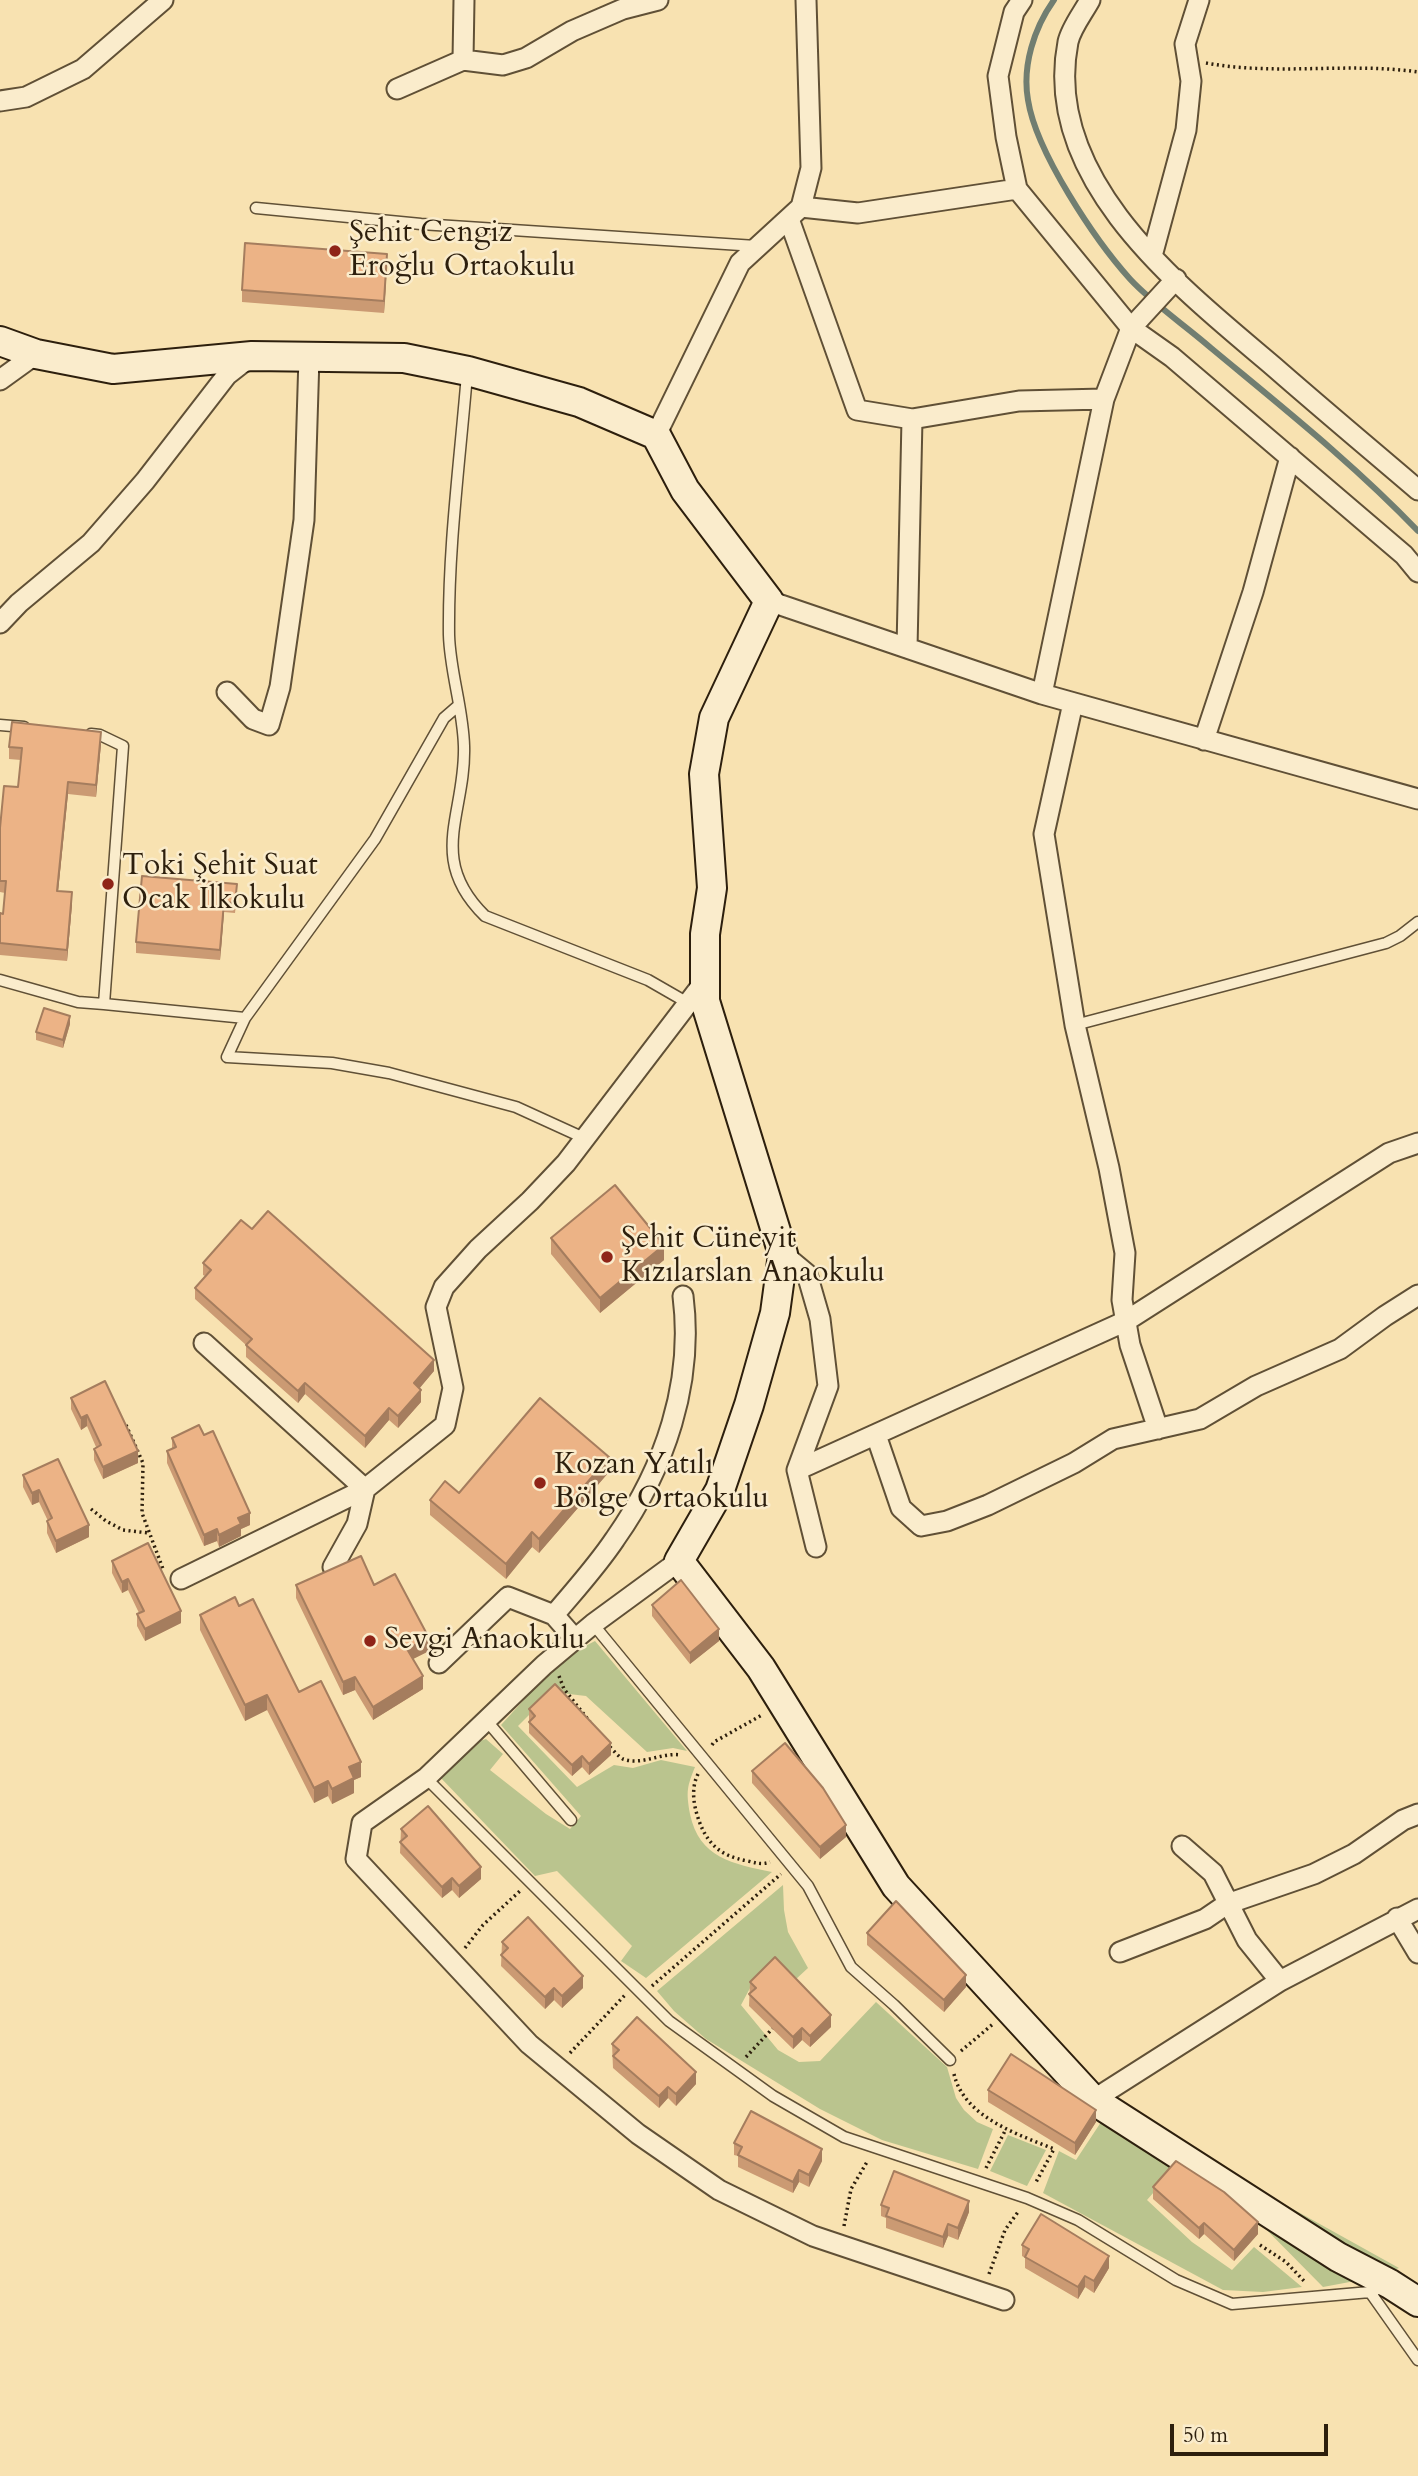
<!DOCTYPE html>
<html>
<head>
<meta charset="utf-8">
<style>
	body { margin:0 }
	#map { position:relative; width:1418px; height:2476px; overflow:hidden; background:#f8e2b1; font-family:Cardo,serif }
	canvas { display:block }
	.scale { position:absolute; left:1170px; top:2424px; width:158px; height:32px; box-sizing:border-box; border:4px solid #2d1f0d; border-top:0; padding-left:9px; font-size:21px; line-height:24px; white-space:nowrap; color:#2d1f0d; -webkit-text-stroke:5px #faeccc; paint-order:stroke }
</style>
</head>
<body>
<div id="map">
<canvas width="1418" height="2476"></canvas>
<div class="scale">50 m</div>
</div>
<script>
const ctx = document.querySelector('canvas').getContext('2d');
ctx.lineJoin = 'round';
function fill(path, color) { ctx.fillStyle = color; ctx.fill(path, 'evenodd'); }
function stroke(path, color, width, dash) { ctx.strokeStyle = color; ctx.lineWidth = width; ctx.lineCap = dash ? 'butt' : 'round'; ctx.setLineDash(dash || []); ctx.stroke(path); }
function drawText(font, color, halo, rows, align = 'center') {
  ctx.font = font + ' Cardo,serif'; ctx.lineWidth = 5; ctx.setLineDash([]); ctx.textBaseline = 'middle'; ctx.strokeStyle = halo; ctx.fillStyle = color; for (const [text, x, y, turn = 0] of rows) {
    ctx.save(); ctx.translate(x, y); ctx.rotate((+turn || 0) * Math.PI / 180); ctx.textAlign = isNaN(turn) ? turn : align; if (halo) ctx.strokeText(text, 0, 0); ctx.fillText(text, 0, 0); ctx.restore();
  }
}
fill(new Path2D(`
	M595,1641l92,110 -14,-3 -26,4 -61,-56 -34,-4 -34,34 59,61 37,-22 19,3 28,-8 34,7c-8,20 -9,24 -5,47 9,44 43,50 82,58l-126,106 -25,-17 11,-15 -75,-75 -22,5 -96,-100 38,-34 9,-3 17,15 -13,16 56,44 24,15 11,-13 -80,-91 61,-67z
	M783,1885l1,25 4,22 20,36 -13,12 -38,-5 -16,30 37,45 21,12 21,-1 56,-59 71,65 9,31 8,12 13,12 16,7 -15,40 -96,-29 -62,-31 -114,-70 -32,-28 -17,-20z
	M1107,2113l80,41 -40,46 45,42 40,28 22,-23 48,40 -39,5 -40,-2 -180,-97 16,-42 17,9z
	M1008,2135l38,15 -19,36 -37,-15z
	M1273,2198l126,70 -28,10 -48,9 -72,-73z`), '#bac48e');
stroke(new Path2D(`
	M1054,0c-20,28 -32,66 -26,100 8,52 67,140 102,179 22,24 56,47 81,69 71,59 143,116 207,183`), '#717e71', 6);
const lane = new Path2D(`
	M256,208l165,16 335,22
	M467,374c-7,86 -19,174 -18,261 1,37 14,73 15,111 2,68 -38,112 21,170l163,64 40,23
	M459,705l-15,13 -69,121 -130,179 -18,39 105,6 57,10 127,34 68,31
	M0,725l24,2
	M91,734l9,1 23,11 -19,258 141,14
	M0,980l78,22 26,2
	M1075,1025l311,-82 14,-7 18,-14
	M593,1624l215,262 43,81 43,38 56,55
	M486,1720l85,100
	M426,1778l243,243 104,75 71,41 183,61 51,22 98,60 56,24 138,-12 13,-5
	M1370,2292l48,68`);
const street = new Path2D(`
	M1022,0l-8,12 -16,64 8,61 11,52 114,139 41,29 232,198 14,17
	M1090,0c-7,13 -19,28 -22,42 -27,138 113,246 205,324 48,42 97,83 145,124
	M463,60l1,-60
	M397,89l66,-29 40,5 23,-7 46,-27 51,-22 35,-9
	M0,101l26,-4 57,-28 80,-69
	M801,207l57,6 159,-24
	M789,219l68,191 55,9 107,-18 85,-2
	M1152,256l34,-126 5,-49 -6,-37 14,-44
	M0,380l36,-26
	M656,435l84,-172 61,-56 10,-39 -5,-168
	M769,601l273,93 376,105
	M0,623l19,-20 72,-60 54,-62 82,-106 23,-18
	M907,648l5,-229
	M227,692l26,27 16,6 11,-38 24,-167 5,-163
	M1042,694l62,-295 27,-71 45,-49
	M1073,703l-29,131 31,191 34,143 16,85 -3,47 8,45 28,84
	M1204,740l49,-148 37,-135
	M783,1254l24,20 13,45 8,67 -31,84 19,77
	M204,1343l161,146 -8,35 -24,43
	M876,1435l25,73 20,18 26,-5 41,-16 86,-42 39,-24 87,-20 56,-33 84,-37 45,-33 33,-21
	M797,1470l329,-149 263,-168 29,-10
	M679,1561l-86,63 -49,41 -118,113 -64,45 -6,36 173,185 109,90 81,56 94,46 191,64
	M181,1579l184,-90 80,-64 8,-37 -17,-81 8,-20 34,-38 52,-48 36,-38 139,-182
	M575,1639l-21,-24c21,-25 43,-49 61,-76 50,-71 79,-156 68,-243
	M439,1663l69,-66 46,18
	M1182,1846l31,27 34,67 33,41
	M1397,1918l21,35
	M1120,1952l85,-33 22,-15 87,-30 40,-20 49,-34 15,-6
	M1093,2100l187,-119 138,-72`);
const secondary = new Path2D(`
	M0,341l36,13 77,15 139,-13 152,2 64,13 111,31 77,33 29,55 84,111 -55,117 -10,56 8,114 -7,46v67l78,253 -8,59 -26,92 -29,85 -41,71 82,107 135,218 197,214 245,157 52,27 28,18`);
stroke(lane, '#605036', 13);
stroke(street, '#605036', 23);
stroke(secondary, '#2d1f0d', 32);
stroke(new Path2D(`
	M1206,63c70,13 142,-1 212,9
	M126,1425l17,38 -1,50 21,56
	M91,1509l15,12 17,9 26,3
	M559,1676l5,13 26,33
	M712,1745l2,-3 48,-27
	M610,1747c3,3 9,10 13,12 18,7 39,-7 58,-4
	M698,1774c-6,12 -5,25 -2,37 8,30 22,45 52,50 8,2 14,4 22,1
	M465,1948l18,-23 38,-35
	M652,1986l129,-112
	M961,2051l32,-27
	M570,2053l55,-58
	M746,2057l27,-29
	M954,2074c10,43 63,60 100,75l-19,35
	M986,2168l20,-39
	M844,2226l7,-37 16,-27
	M1260,2245l26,17 19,20
	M989,2274l16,-44 13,-18`), '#2d1f0d', 3.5, [2, 3.5]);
stroke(lane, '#faeccc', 10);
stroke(street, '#faeccc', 19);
stroke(secondary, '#faeccc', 28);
fill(new Path2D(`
	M387,265l-3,48 -142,-11v-12z
	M101,744l-5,53 -28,-3 -10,97 14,13 -5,57 -67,-6v-42l3,1 2,-21 -5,-1v-64l18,-41 3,-27 -12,-1v-12z
	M237,895l-2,18 -11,-1 -4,48 -84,-7v-11z
	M70,1024l-7,24 -27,-8v-8z
	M252,1229l182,142 -15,17 2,14 -23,26 -9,-8 -24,28 -60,-54 -7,9 -52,-46v-12l-51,-46v-11l10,-12 -2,-1v-12z
	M551,1238l113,22 -64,53 -49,-59z
	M71,1398l67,65 -35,16 -9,-19v-11l2,-2 -9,-21 -6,4 -10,-21z
	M172,1438l78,87 -9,4v7l-22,11 -2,-6 -13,5 -37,-83v-12l5,-2z
	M609,1472l-70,81 -7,-6 -26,32 -76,-64v-15l29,-7z
	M23,1475l66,62 -33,16 -9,-20v-12h1l-9,-19 -7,3 -9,-18z
	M112,1561l69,62 -36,18 -8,-15v-12l2,-1 -11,-23 -6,3 -10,-20z
	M296,1585h78l55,66 -16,8 10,30 -50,31 -18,-30 -12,5 -47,-97z
	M652,1605l67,36 -29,23 -38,-48z
	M239,1606l122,171 -7,3v13l-22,11 -4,-8 -14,7 -47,-93 -22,11 -45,-91v-15z
	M529,1709l82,46 -22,20 -7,-8 -10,9 -43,-43z
	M752,1771l94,66 -26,22 -68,-76z
	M401,1829l80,50 -22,19 -7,-8 -10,8 -42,-45z
	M867,1933l99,54 -22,25 -77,-67z
	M502,1942l81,46 -21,20 -8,-8 -9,9 -44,-43z
	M750,1982l81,45 -21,20 -8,-7 -9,9 -44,-43z
	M612,2044l84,40 -20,22 -8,-8 -9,10 -46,-40z
	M988,2090l108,32 -21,33 -87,-53z
	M734,2143l88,18 -13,26 -10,-5 -6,11 -55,-26v-11l-4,-1z
	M1153,2187l105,47 -24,27 -30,-27 -5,5 -46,-40z
	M881,2205l88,7 -11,28 -10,-4 -5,12 -57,-20v-10l-5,-2z
	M1022,2245l87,23 -15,25 -9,-6 -7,12 -53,-31v-10l-3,-2z`), '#cb9a73');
fill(new Path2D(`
	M387,254v11l-3,48v-12z
	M101,732v12l-5,53v-12z
	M68,782v12l-11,108v-11z
	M72,892v12l-5,57v-11z
	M224,902v10l-4,48v-10z
	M70,1016v8l-7,24v-8z
	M664,1245v15l-64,53v-15z
	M434,1360v11l-20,24v-12z
	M305,1383v11l-7,9v-12z
	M421,1390v12l-23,26v-12z
	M389,1408v12l-24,28v-12z
	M87,1415v11l-6,4v-12z
	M138,1451v12l-35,16v-12z
	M609,1457v15l-70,81v-14z
	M39,1490v12l-7,3v-12z
	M250,1513v12l-9,4v7l-22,11v-12l19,-17z
	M89,1525v12l-33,16v-12z
	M217,1529v12l-13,5v-11z
	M532,1532v15l-26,32v-15z
	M128,1579v11l-6,3v-11z
	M181,1611v12l-36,18v-12z
	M719,1629v12l-29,23v-11z
	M429,1638v13l-22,11v-13z
	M423,1676v13l-50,31v-13z
	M355,1677v13l-12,5v-13z
	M267,1695v15l-22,11v-16z
	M611,1743v12l-22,20v-11z
	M582,1756v11l-10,9v-11z
	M361,1762v15l-7,3v13l-22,11v-15l17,-22z
	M328,1781v15l-14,7v-15z
	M846,1825v12l-26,22v-12z
	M481,1867v12l-22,19v-12z
	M452,1878v12l-10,8v-11z
	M966,1975v12l-22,25v-12z
	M583,1976v12l-21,20v-12z
	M554,1988v12l-9,9v-12z
	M831,2015v12l-21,20v-11z
	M802,2028v12l-9,9v-12z
	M696,2072v12l-20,22v-12z
	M668,2087v11l-9,10v-12z
	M1096,2110v12l-21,33v-12z
	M822,2149v12l-13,26v-12z
	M799,2170v12l-6,11v-11z
	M969,2201v11l-11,28v-12z
	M1258,2222v12l-24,27v-11z
	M1204,2223v11l-5,5v-11z
	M948,2224v12l-5,12v-11z
	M1109,2256v12l-15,25v-12z
	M1085,2276v11l-7,12v-12z`), '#a57d5e');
const building = new Path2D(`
	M245,243l142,11 -3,47 -142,-11z
	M12,722l89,10 -5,53 -28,-3 -11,109 15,1 -5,58 -67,-7v-30l3,1 3,-33h-6v-53l4,-42 14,1 4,-39 -13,-1z
	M142,876l95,8 -2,19 -11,-1 -4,48 -84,-8z
	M44,1008l26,8 -7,24 -27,-8z
	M615,1185l49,60 -64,53 -49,-60z
	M268,1211l166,149 -20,23 7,7 -23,26 -9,-8 -24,28 -60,-53 -7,8 -52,-46 6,-6 -57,-51 16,-18 -8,-7 38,-43 11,9z
	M105,1381l33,70 -35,16 -9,-18 7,-4 -14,-30 -6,3 -10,-20z
	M540,1398l69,59 -70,82 -7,-7 -26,32 -76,-64 15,-19 14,12z
	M199,1425l5,10 9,-4 37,82 -12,5 3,6 -22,11 -2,-6 -13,6 -37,-84 9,-4 -4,-9z
	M58,1459l31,66 -33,16 -9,-20 5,-3 -13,-28 -7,3 -9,-18z
	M148,1543l33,68 -36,18 -8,-15 7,-3 -16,-32 -6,3 -10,-21z
	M361,1556l13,29 21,-11 34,64 -22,11 16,27 -50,31 -18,-30 -12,5 -47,-97z
	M681,1580l38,49 -29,24 -38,-48z
	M235,1597l4,9 14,-7 46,93 22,-11 40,81 -12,5 5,11 -22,11 -4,-8 -14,7 -47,-93 -22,10 -45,-90z
	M555,1684l56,59 -22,21 -7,-8 -10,9 -43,-43 6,-6 -6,-7z
	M785,1743l38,45 23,37 -26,22 -68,-76z
	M428,1806l53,61 -22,19 -7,-8 -10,9 -42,-45 7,-6 -6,-7z
	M896,1901l70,74 -22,25 -77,-67z
	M528,1917l55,59 -21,20 -8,-8 -9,9 -44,-42 7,-7 -6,-6z
	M775,1957l56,58 -21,21 -8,-8 -9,9 -44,-43 7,-6 -6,-6z
	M637,2017l59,55 -20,22 -8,-7 -9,9 -46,-40 6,-6 -7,-6z
	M1011,2054l85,56 -21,33 -87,-53z
	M751,2111l71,38 -13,26 -10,-5 -6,12 -55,-27 4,-8 -8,-4z
	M1176,2161l48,31 34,30 -24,28 -30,-27 -5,5 -46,-41z
	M894,2171l75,30 -11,27 -10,-4 -5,13 -57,-21 3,-8 -8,-3z
	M1041,2214l68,42 -15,25 -9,-5 -7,11 -53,-30 4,-8 -7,-4z`);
fill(building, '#ecb386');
stroke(building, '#a57d5e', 2);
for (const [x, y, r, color] of [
	[335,251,7,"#8f2418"],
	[108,884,7,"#8f2418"],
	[607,1257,7,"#8f2418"],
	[540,1483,7,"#8f2418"],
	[370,1641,7,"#8f2418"]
]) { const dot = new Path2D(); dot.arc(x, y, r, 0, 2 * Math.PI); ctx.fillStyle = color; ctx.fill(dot); stroke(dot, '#faeccc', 2.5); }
drawText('30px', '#2d1f0d', '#faeccc', [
	["Şehit Cengiz",349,234],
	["Eroğlu Ortaokulu",349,268],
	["Toki Şehit Suat",122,867],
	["Ocak İlkokulu",122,901],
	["Şehit Cüneyit",621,1240],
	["Kızılarslan Anaokulu",621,1274],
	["Kozan Yatılı",554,1466],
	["Bölge Ortaokulu",554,1500],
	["Sevgi Anaokulu",384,1641]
], 'left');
</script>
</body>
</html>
